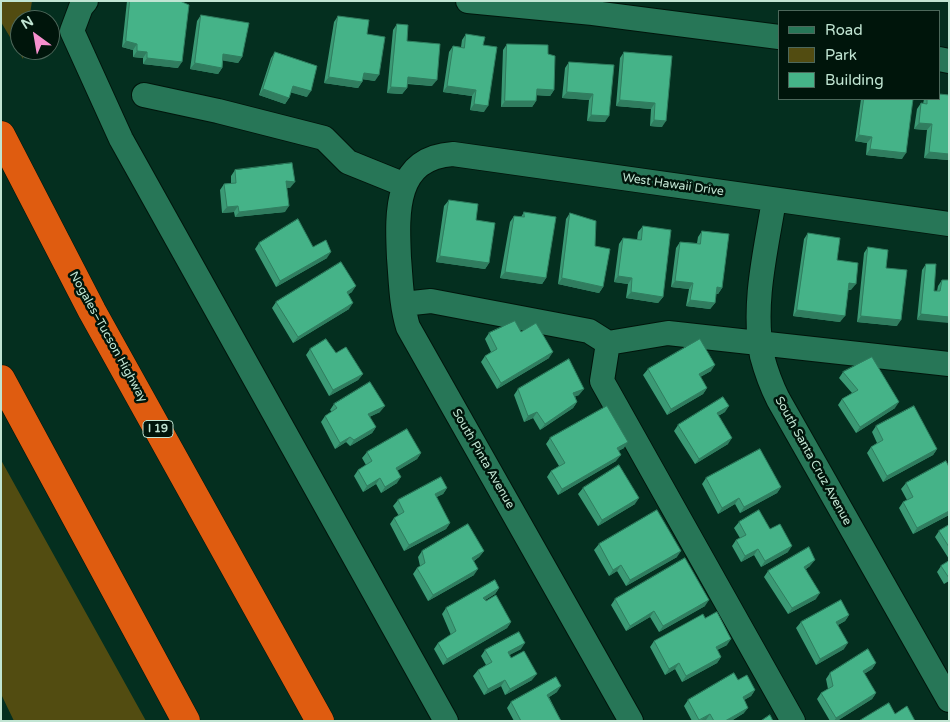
<!DOCTYPE html>
<html>
<head>
<meta charset="utf-8">
<style>
	body { margin:0 }
	#map { position:relative; width:950px; height:722px; overflow:hidden; background:#042f1f; font-family:"Varela Round",sans-serif }
	canvas { display:block }
	.frame { position:absolute; inset:0; border:2px solid #c1e5d3; pointer-events:none }
	.legend { position:absolute; left:778px; top:10px; width:162px; height:90px; box-sizing:border-box; background:#00150b; border:1px solid #4d685b; margin:0; padding:6px 9px; list-style:none; font-size:15px; color:#c1e5d3 }
	.legend li { display:flex; align-items:center; gap:10px; height:25px }
	.legend b { width:25px; border:1px solid #4d685b }
	.north { position:absolute; left:10px; top:10px; width:50px; height:50px; box-sizing:border-box; background:#00150b; border:1px solid #4d685b; border-radius:50%; rotate:328deg; font-size:14px; font-weight:700; line-height:20px; text-align:center; color:#c1e5d3 }
	.north::after { content:''; display:block; margin:auto; width:18px; height:22px; background:#f790ce; clip-path:polygon(50% 0,100% 100%,50% 72%,0 100%) }
</style>
</head>
<body>
<div id="map">
<canvas width="950" height="722"></canvas>
<div class="frame"></div>
<ul class="legend">
<li><b style="height:6px;background:#277657"></b>Road</li>
<li><b style="height:14px;background:#524c11"></b>Park</li>
<li><b style="height:14px;background:#45b388"></b>Building</li>
</ul>
<div class="north">N</div>
</div>
<script>
const ctx = document.querySelector('canvas').getContext('2d');
ctx.lineJoin = 'round';
function fill(path, color) { ctx.fillStyle = color; ctx.fill(path, 'evenodd'); }
function stroke(path, color, width, dash) { ctx.strokeStyle = color; ctx.lineWidth = width; ctx.lineCap = dash ? 'butt' : 'round'; ctx.setLineDash(dash || []); ctx.stroke(path); }
function drawText(font, color, halo, rows, align = 'center') {
  ctx.font = font + ' "Varela Round",sans-serif'; ctx.lineWidth = 5; ctx.setLineDash([]); ctx.textBaseline = 'middle'; ctx.strokeStyle = halo; ctx.fillStyle = color; for (const [text, x, y, turn = 0] of rows) {
    ctx.save(); ctx.translate(x, y); ctx.rotate((+turn || 0) * Math.PI / 180); ctx.textAlign = isNaN(turn) ? turn : align; if (halo) ctx.strokeText(text, 0, 0); ctx.fillText(text, 0, 0); ctx.restore();
  }
}
fill(new Path2D(`
	M1,1h31l-3,19h-9v30h4l-1,9 -22,-37z
	M1,460l145,261h-132l-13,-27z`), '#524c11');
const minor = new Path2D(`
	M86,1l-5,6 -9,24 49,108 325,582
	M468,1l125,12 186,24
	M939,59l10,2
	M144,95l74,16 106,27 24,24 57,23
	M774,200c-8,50 -22,104 -12,156 4,15 9,29 16,43l171,301
	M403,304l28,-3 158,30 19,12 -6,38 191,340
	M608,343l60,-10 281,31
	M631,721l-223,-394c-7,-23 -7,-46 -9,-69 -2,-45 -5,-100 54,-104l496,70`);
const highway = new Path2D(`
	M1,135l91,176 228,410
	M1,379l185,342`);
stroke(minor, '#00150b', 26);
stroke(highway, '#00150b', 29);
stroke(minor, '#277657', 24);
stroke(highway, '#df5c10', 28);
fill(new Path2D(`
	M127,1h53l-2,67 -35,-4v-6l-10,-1v-7l-11,-3z
	M201,15l41,42 -4,6 -15,-3 -1,8 -4,6 -28,-5 7,-48z
	M338,16l37,65 -12,-2 -1,3 -4,6 -34,-5 10,-61z
	M397,24l10,17 25,45 -25,-2v4l-5,6 -15,-1 6,-63z
	M466,34l17,11 1,67 -14,-2 2,-14 -29,-4 6,-40 4,-6 8,1 1,-7z
	M507,44l41,10 6,36 -4,6 -14,-1v6l-4,6h-31l2,-57z
	M275,52l32,45 -16,-5 -2,6 -4,6 -26,-9 12,-37z
	M624,52l48,4 -10,71 -12,-1 1,-17 -35,-3 4,-48z
	M569,62l45,3 -9,57 -18,-1 2,-21 -27,-2 3,-30z
	M949,95v65l-25,-2 3,-28 -13,-1 3,-20 4,-6 2,1 1,-5h15z
	M861,99h52l-11,60 -36,-4 1,-12 -12,-2z
	M235,170l55,18h-3l-2,24 -50,5 -1,-5 -12,1 -2,-23 4,-6 7,-1v-7z
	M449,200l27,20 13,43 -4,6 -49,-7 8,-56z
	M524,212l22,66 -4,6 -42,-6 10,-56 4,-6 7,1z
	M570,213l25,33 8,41 -4,6 -41,-9 8,-65z
	M643,226l20,71 -5,6 -32,-5 2,-14 -14,-2 5,-38 4,-6 14,2 1,-8z
	M702,231l20,57 -4,6h-2l-1,9 -5,6 -24,-3 3,-17 -18,-2 5,-39 4,-6 17,1 1,-6z
	M808,233l29,27 14,30h-3l-8,32 -47,-6 11,-77z
	M259,243l54,4 14,11 -51,29 -21,-38z
	M868,247l18,21 11,58 -40,-4 7,-69z
	M926,264l8,27h3l1,-5 4,-6h7l-32,40 5,-50z
	M352,292l-4,2 1,15 -56,34 -21,-35 4,-6z
	M489,333l60,25 -52,31 -16,-27 4,-6 6,-4 -6,-13z
	M310,349l26,4 27,21 -5,6 -29,16 -23,-41z
	M648,369l63,2 -11,6 7,11 -4,6 -36,21 -24,-40z
	M843,372l52,36 -39,25 -18,-28 4,-6 10,-6 -13,-15z
	M518,389l61,6 -4,1 2,6 -4,6 -33,22 -7,-12 -9,4 -10,-27z
	M334,404l46,8 -11,5 7,10 -4,6 -22,13 -4,-4 -11,7 -14,-27 4,-6 7,-4 -2,-2z
	M725,412l-7,4 10,28 -33,20 -21,-33 4,-6z
	M876,426l61,23 -4,6 -50,27 -16,-29 4,-6 6,-4 -5,-11z
	M550,438l74,10 -6,3 -2,10 -58,34 -11,-18 4,-6 8,-5 -13,-22z
	M367,452l54,1 -4,6 -19,11 -1,13 -16,10 -5,-9 -13,8 -9,-16 4,-6 8,-5 -4,-7z
	M949,467v48l-36,19 -14,-26 4,-6 4,-2 -6,-11 5,-6z
	M706,478l75,9 -4,6 -37,20 -5,-9 -17,10 -16,-30z
	M447,488l-4,6 -7,3 14,26 -4,6 -42,22 -14,-27 4,-6 5,-2 -6,-10 5,-6z
	M583,488l52,16 -37,22 -20,-32z
	M739,522l31,7 18,23 -27,15 -7,-12 -13,7 -9,-16 4,-6 4,-2 -6,-10z
	M949,525v34l-14,-22 4,-6z
	M599,544l78,13 -51,29 -9,-15 -8,5 -15,-26z
	M422,551h62l-5,6 -5,4v14l-46,26 -15,-27 4,-6 3,-2 -2,-9z
	M949,561v20l-5,3 -7,-12 4,-6z
	M810,566l-4,3 10,30 -28,15 -24,-37 4,-6z
	M499,588l-4,6 -10,6 26,22 -4,6 -64,37 -9,-16 4,-6 13,-8 -9,-21 4,-6z
	M615,599l90,7 -46,26 -9,-15 -24,14 -15,-26z
	M849,615l-4,6 -7,4 6,24 -28,16 -20,-37 5,-6z
	M705,618l22,27 -10,5 4,7 -4,6 -35,19 -7,-13 -10,6 -15,-28 4,-6z
	M521,649l-12,6 2,3 21,22 -27,15 -4,-9 -17,9 -11,-19 5,-6 8,-5 -5,-9 4,-6z
	M876,663l-4,6 -8,5 12,19 -4,6 -35,22h-7l-13,-22 4,-6 7,-4 -2,-10 4,-6z
	M738,680l17,10 -4,6 -7,4v13l-13,8h-24l-1,-1 -2,1h-12l-8,-15 4,-6z
	M557,692l-8,5 12,24h-47l-7,-13 4,-6z`), '#3b9a75');
fill(new Path2D(`
	M126,41l11,3 -4,6 -11,-3z
	M137,51l10,1 -4,6 -10,-1z
	M223,54l19,3 -4,6 -19,-3z
	M147,58l35,4 -4,6 -35,-4z
	M195,63l27,5 -4,6 -28,-5z
	M364,73l15,2 -4,6 -15,-2z
	M329,77l33,5 -4,6 -34,-5z
	M408,77l29,3 -5,6 -28,-3z
	M293,86l18,5 -4,6 -18,-5z
	M447,86l29,4 -4,6 -29,-4z
	M391,87l16,1 -5,6 -15,-1z
	M263,89l26,9 -4,6 -26,-9z
	M537,89l17,1 -4,6 -17,-1z
	M567,92l26,2 -4,6 -27,-2z
	M620,100l35,3 -4,6 -35,-3z
	M505,101h31l-4,6h-31z
	M474,104l14,2 -4,6 -14,-2z
	M591,115l18,1 -4,6 -18,-1z
	M654,120l12,1 -4,6 -12,-1z
	M919,123l13,1 -5,6 -13,-1z
	M859,135l13,2 -5,6 -12,-2z
	M870,149l36,4 -4,6 -36,-4z
	M929,152l20,2v6l-25,-2z
	M286,181l9,1 -5,6 -8,-1z
	M238,206l-4,6 -12,1 5,-6z
	M289,206l-4,6 -50,5 4,-5z
	M331,252l-4,6 -51,29 4,-6z
	M440,256l49,7 -4,6 -49,-7z
	M505,272l41,6 -4,6 -42,-6z
	M618,276l14,2 -4,6 -14,-2z
	M562,278l41,9 -4,6 -41,-9z
	M675,281l18,2 -4,6 -18,-2z
	M849,283l7,1 -5,6 -6,-1z
	M356,286l-4,6 -9,6 4,-6z
	M717,287l5,1 -4,6 -5,-1z
	M631,292l32,5 -5,6 -32,-5z
	M690,300l25,3 -5,6 -24,-3z
	M353,303l-4,6 -56,34 5,-6z
	M797,310l48,6 -5,6 -47,-6z
	M921,314l28,3v6l-32,-3z
	M861,316l40,4 -4,6 -40,-4z
	M553,352l-4,6 -52,31 4,-6z
	M715,365l-4,6 -16,9 4,-6z
	M363,374l-5,6 -29,16 4,-6z
	M707,388l-4,6 -36,21 4,-6z
	M584,389l-5,6 -10,4 4,-6z
	M577,402l-4,6 -33,22 5,-6z
	M899,402l-4,6 -39,25 4,-6z
	M385,406l-5,6 -17,8 5,-6z
	M729,406l-4,6 -13,7 5,-6z
	M537,412l-4,6 -9,4 4,-6z
	M376,427l-4,6 -22,13 4,-6z
	M350,437l-4,5 -11,7 5,-6z
	M732,438l-4,6 -33,20 4,-5z
	M628,442l-4,6 -11,6 4,-6z
	M937,449l-4,6 -50,27 4,-6z
	M421,453l-4,6 -25,15 4,-6z
	M621,455l-5,6 -58,34 4,-6z
	M401,477l-4,6 -16,10 4,-6z
	M380,478l-4,6 -13,8 4,-6z
	M781,487l-4,6 -37,20 4,-6z
	M447,488l-4,6 -12,6 4,-6z
	M639,498l-4,6 -37,22 4,-6z
	M739,498l-4,6 -17,10 4,-6z
	M949,511v4l-36,19 4,-6z
	M450,523l-4,6 -42,22 5,-6z
	M792,546l-4,6 -27,15 4,-6z
	M758,549l-4,6 -13,7 4,-6z
	M484,551l-5,6 -11,7 4,-6z
	M681,551l-4,6 -51,29 4,-6z
	M815,560l-5,6 -10,7 4,-6z
	M621,565l-4,6 -8,5 4,-6z
	M478,569l-4,6 -46,26 5,-6z
	M499,588l-4,6 -16,10 4,-6z
	M820,593l-4,6 -28,15 4,-6z
	M709,600l-4,6 -46,26 4,-6z
	M654,611l-4,6 -24,14 4,-5z
	M849,615l-4,6 -13,7 4,-6z
	M511,622l-4,6 -64,37 4,-6z
	M731,639l-4,6 -16,8 5,-6z
	M525,643l-4,6 -17,9 4,-6z
	M848,643l-4,6 -28,16 4,-6z
	M721,657l-4,6 -35,19 4,-6z
	M679,663l-4,6 -10,6 4,-6z
	M876,663l-4,6 -13,8 4,-6z
	M537,674l-5,6 -27,15 5,-6z
	M505,680l-4,6 -17,9 4,-6z
	M561,686l-4,6 -14,9 4,-6z
	M755,690l-4,6 -12,7 4,-6z
	M876,693l-4,6 -35,22h-3l2,-3z
	M748,708l-4,5 -13,8h-6z
	M710,714l-4,6 -2,1h-5z`), '#307d5f');
const building = new Path2D(`
	M130,1h50l9,4 -7,57 -35,-4v-6l-10,-1v-7l-11,-3z
	M201,15l48,8 -7,34 -19,-3 -1,14 -27,-5z
	M338,16l31,4 -2,14 18,3 -6,38 -15,-2 -2,9 -33,-5z
	M397,24l11,1 -1,16 33,3 -3,36 -29,-3 -1,11 -16,-1z
	M466,34l19,3 -2,8 14,2 -9,59 -14,-2 2,-14 -29,-4 6,-40 11,2z
	M507,44l41,1v9l7,2 -1,34 -17,-1 -1,12h-31z
	M275,52l42,14 -6,25 -18,-5 -4,12 -26,-9z
	M624,52l48,4 -6,65 -12,-1 1,-17 -35,-3z
	M569,62l45,3 -5,51 -18,-1 2,-21 -26,-2z
	M939,94l10,1v59l-20,-2 3,-28 -13,-1 2,-20 6,1v-5h12z
	M864,99h49l-7,54 -36,-4 2,-12 -13,-2z
	M292,163l3,19 -9,-1 3,25 -50,6 -1,-6 -11,1 -3,-23 12,-1 -1,-13z
	M449,200l29,4 -2,16 19,3 -6,40 -49,-7z
	M524,212l32,5 -10,61 -41,-6 9,-56 10,1z
	M570,213l26,8 -1,25 15,3 -7,38 -41,-9z
	M298,219l15,28 13,-7 5,12 -51,29 -21,-38z
	M643,226l28,4 -8,67 -32,-5 1,-14 -14,-2 5,-38 18,2z
	M702,231l27,3 -7,54 -5,-1 -2,16 -25,-3 3,-17 -18,-2 5,-39 20,2z
	M808,233l32,5 -3,22 21,3 -2,21 -7,-1 -4,33 -48,-6z
	M868,247l20,3 -2,18 21,2 -6,50 -40,-4z
	M341,262l15,24 -9,6 6,11 -55,34 -22,-35z
	M926,264h10l-2,27h6l2,-11h7v37l-28,-3z
	M515,321l6,11 15,-9 17,29 -52,31 -16,-27 12,-7 -8,-16z
	M326,339l10,14 10,-6 17,27 -30,16 -23,-41z
	M700,339l15,26 -16,9 8,14 -36,21 -23,-40z
	M872,357l27,45 -39,25 -18,-28 16,-9 -15,-18z
	M569,359l15,30 -11,4 4,9 -32,22 -8,-12 -9,4 -10,-27z
	M370,382l15,24 -17,8 8,13 -22,13 -4,-3 -10,6 -15,-27 12,-8 -3,-4z
	M723,397l6,9 -12,7 15,25 -33,21 -21,-34z
	M607,406l21,36 -11,6 4,7 -59,34 -11,-18 14,-8 -15,-25z
	M914,406l23,43 -50,27 -16,-29 12,-7 -7,-14z
	M407,429l14,24 -25,15 5,9 -16,10 -5,-9 -13,8 -9,-16 14,-9 -5,-9z
	M760,449l21,38 -37,20 -5,-9 -17,10 -16,-30z
	M946,461l3,6v44l-32,17 -14,-26 10,-5 -7,-14z
	M619,465l20,33 -37,22 -19,-32z
	M441,477l6,11 -12,6 15,29 -41,22 -15,-27 10,-6 -6,-12z
	M657,510l24,41 -51,29 -9,-15 -8,5 -14,-26z
	M759,510l11,19 10,-5 12,22 -27,15 -7,-12 -13,7 -9,-16 10,-5 -7,-13z
	M468,524l16,27 -12,7 6,11 -45,26 -16,-27 8,-5 -3,-12z
	M949,525v22l-10,-16z
	M809,547l6,13 -11,7 16,26 -28,15 -24,-37z
	M685,558l24,42 -46,26 -9,-15 -24,15 -15,-27z
	M949,561v17l-8,-12z
	M495,580l4,8 -16,10 3,3 10,-6 15,27 -64,37 -9,-16 18,-12 -10,-23z
	M841,600l8,15 -13,7 12,21 -28,16 -19,-37z
	M717,612l14,27 -15,8 5,10 -35,19 -7,-13 -10,6 -15,-28 49,-27 2,4z
	M519,632l6,11 -17,9 3,6 13,-7 13,23 -27,15 -5,-9 -17,9 -10,-19 14,-8 -7,-12z
	M868,649l8,14 -13,8 13,22 -40,25 -15,-25 12,-7 -3,-13z
	M734,673l4,7 9,-5 8,15 -12,7 5,11 -23,13h-11l-4,-7 -11,6 -11,-20z
	M556,677l5,9 -14,9 14,26h-40l-10,-19z
	M889,703l6,11 12,-8 8,15h-56z
	M770,715l3,6h-12z`);
fill(building, '#45b388');
stroke(building, '#307d5f', 1);
for (const [x, y, w] of [
	[158,429,30]
]) { const box = new Path2D(); box.roundRect(x - w / 2, y - 8.5, w, 17, 4); ctx.fillStyle = '#00150b'; ctx.fill(box); stroke(box, '#c1e5d3', 1); }
drawText('bold 11px', '#c1e5d3', null, [
	["I 19",158,429]
]);
drawText('12px', '#c1e5d3', '#00150b', [
	["West Hawaii Drive",673,185,8],
	["Nogales–Tucson Highway",108,337,61],
	["South Pinta Avenue",483,459,60],
	["South Santa Cruz Avenue",813,461,61]
]);
</script>
</body>
</html>
